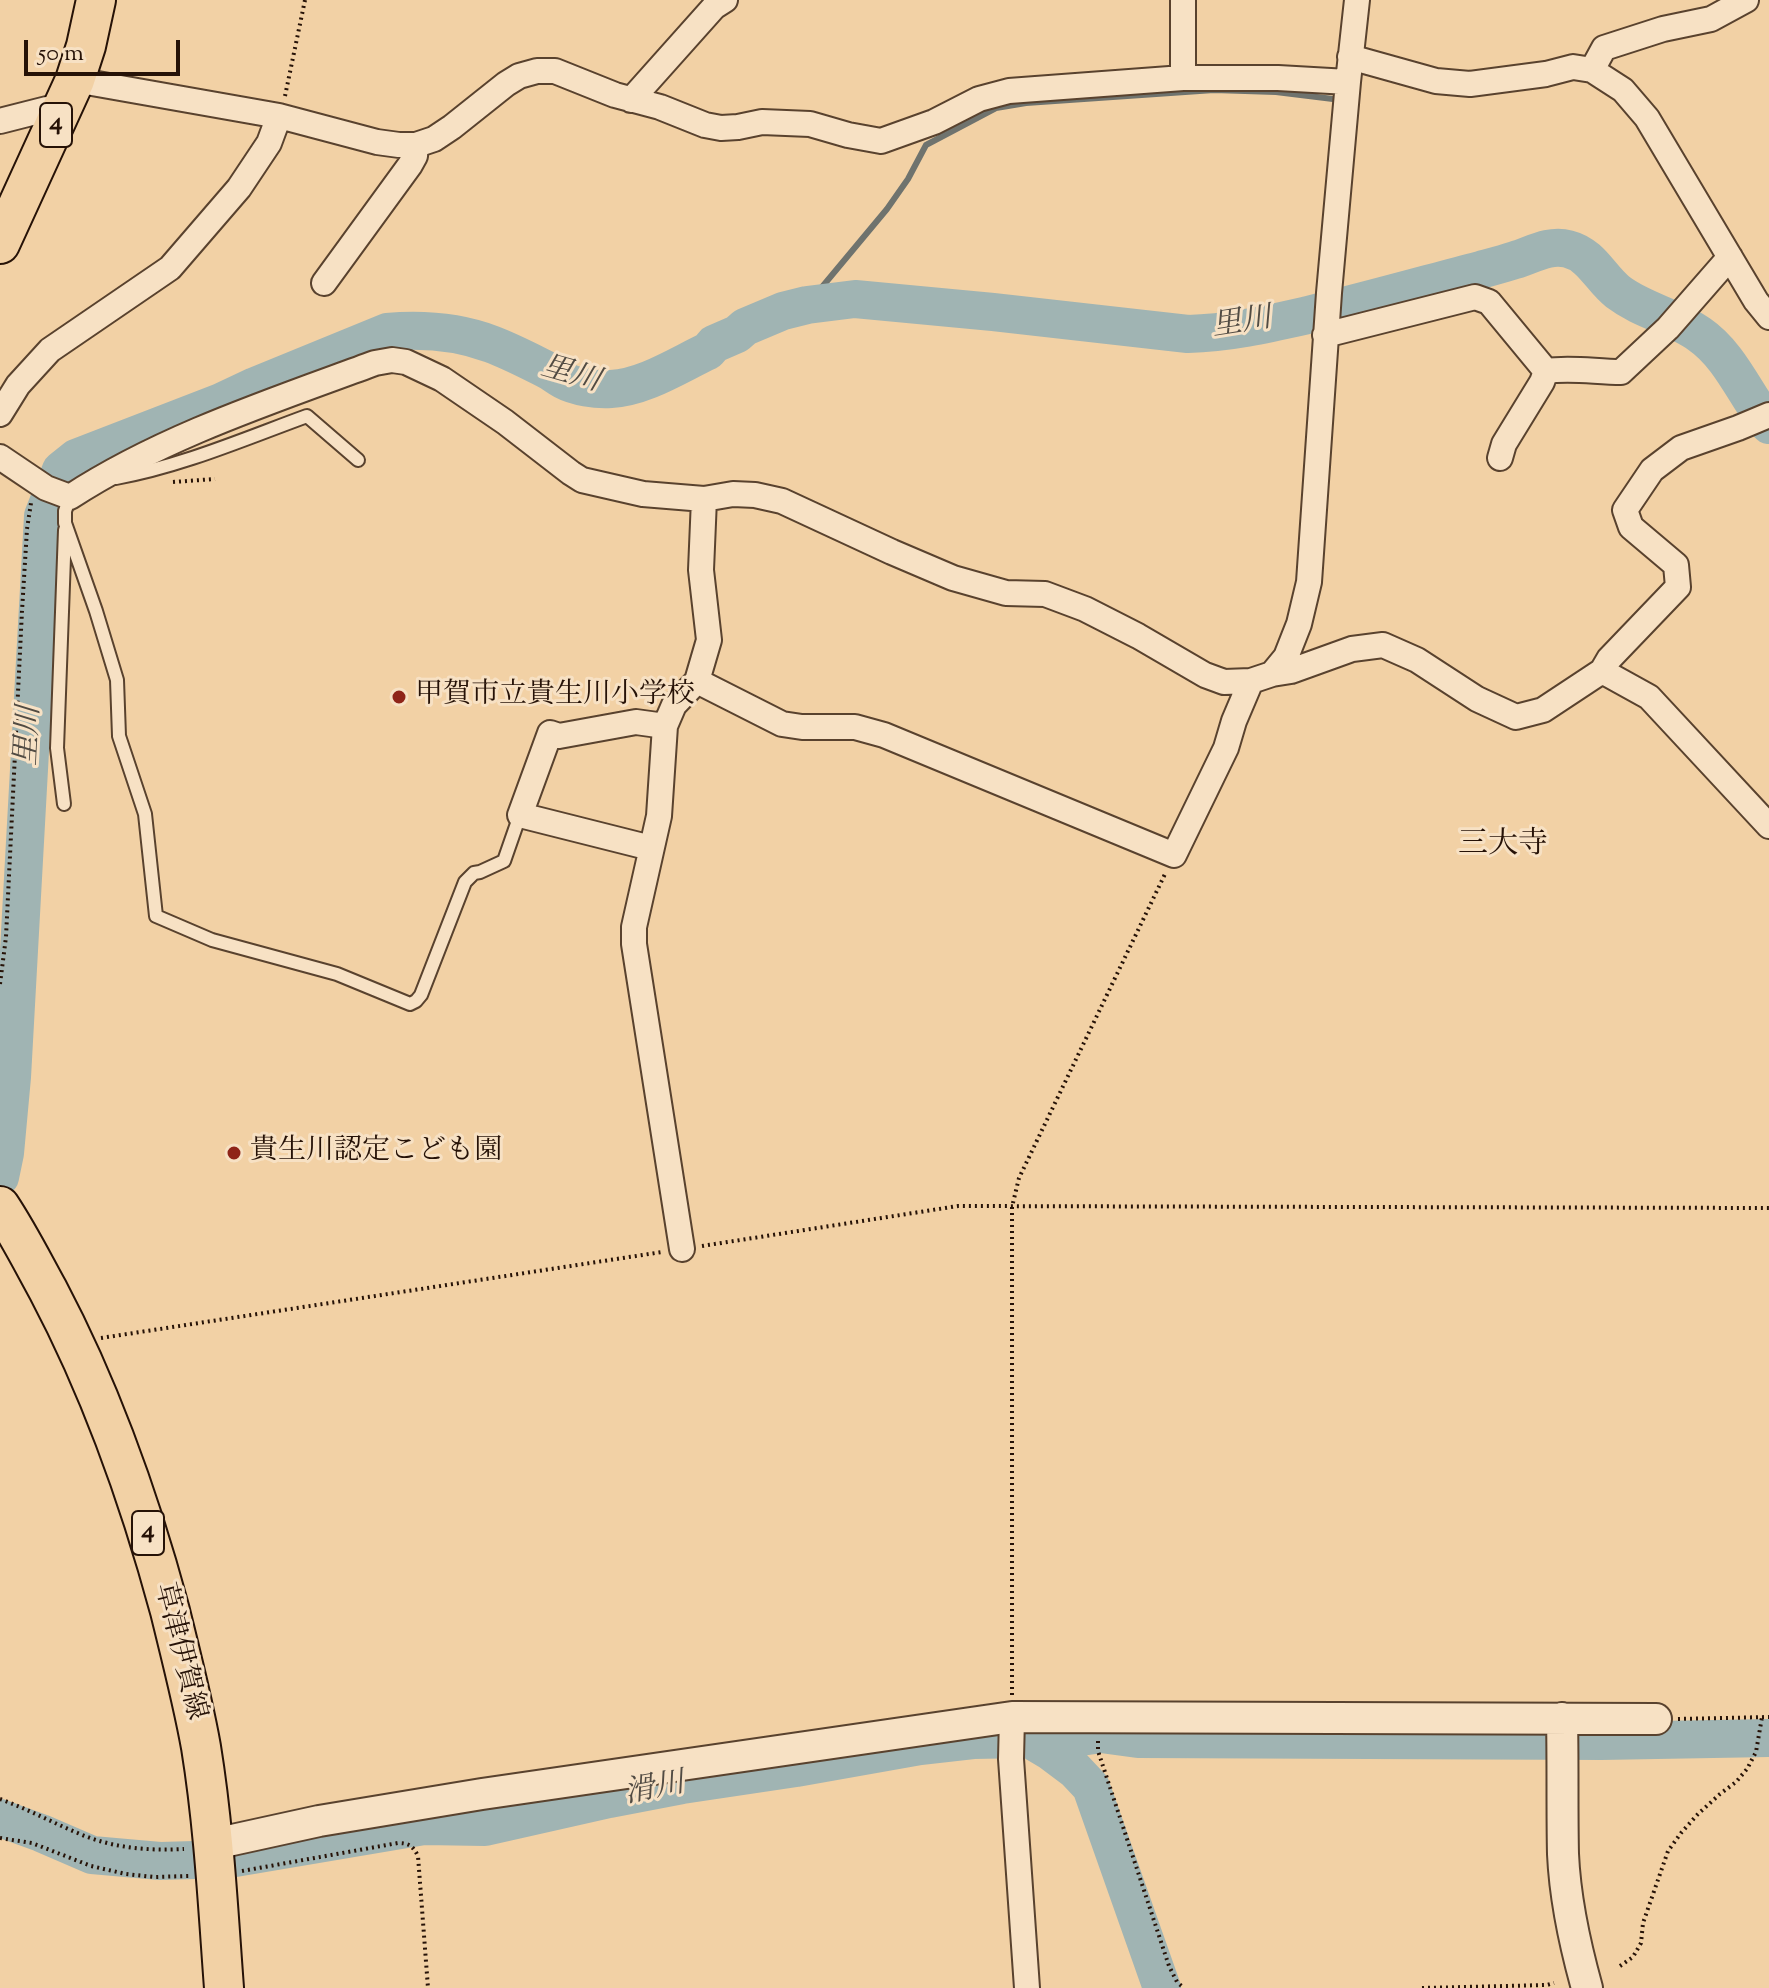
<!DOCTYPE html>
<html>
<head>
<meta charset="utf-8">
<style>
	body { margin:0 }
	#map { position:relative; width:1769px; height:1988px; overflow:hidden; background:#f2d1a5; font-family:"Sorts Mill Goudy",serif }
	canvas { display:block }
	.scale { position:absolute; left:24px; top:40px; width:156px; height:36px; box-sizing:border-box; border:4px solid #261207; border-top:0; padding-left:10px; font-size:24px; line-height:28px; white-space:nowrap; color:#261207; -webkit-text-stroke:6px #f7e1c4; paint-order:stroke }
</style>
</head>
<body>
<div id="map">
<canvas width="1769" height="1988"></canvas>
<div class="scale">50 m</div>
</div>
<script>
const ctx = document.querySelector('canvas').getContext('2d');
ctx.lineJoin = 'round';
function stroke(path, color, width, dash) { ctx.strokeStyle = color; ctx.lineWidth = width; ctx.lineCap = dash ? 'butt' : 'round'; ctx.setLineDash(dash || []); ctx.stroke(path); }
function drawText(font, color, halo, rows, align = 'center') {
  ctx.font = font + ' "Sorts Mill Goudy","Noto Serif JP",serif'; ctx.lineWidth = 6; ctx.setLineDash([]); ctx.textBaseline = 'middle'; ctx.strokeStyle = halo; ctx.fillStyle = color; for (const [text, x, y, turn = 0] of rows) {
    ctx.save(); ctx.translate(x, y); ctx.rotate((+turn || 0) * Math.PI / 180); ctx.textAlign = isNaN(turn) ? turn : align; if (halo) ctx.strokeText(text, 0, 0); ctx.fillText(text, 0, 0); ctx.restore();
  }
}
stroke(new Path2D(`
	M807,305l80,-96 21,-30 18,-34 70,-37 30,-5 188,-13 62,2 57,7`), '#6f736e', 6);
stroke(new Path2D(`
	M0,1177l5,-24 7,-76 31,-561 18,-46 15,-12 145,-56 34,-16 132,-54c34,-3 72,0 104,12 19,7 38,17 56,26 6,3 10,7 16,10 13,7 33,10 48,9 34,-2 67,-24 97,-38l6,-7 23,-10 8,-7 38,-16 24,-6 48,-6 138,13 195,22c41,-1 80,-10 120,-19 58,-14 115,-30 172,-45 11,-3 23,-6 35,-10 17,-5 34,-16 53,-11 24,6 32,29 50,43 25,19 56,24 81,42 32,22 46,61 70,91
	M1029,1739l45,-1 27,-4 37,5 463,2 168,-3
	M0,1818l41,15 51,22 68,6 69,-2 195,-33 61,1 124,-28 73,-14 114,-17 124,-22 53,-6 56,-1 22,13 24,18 16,17 71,201`), '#a0b4b3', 38);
const service = new Path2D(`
	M116,478c66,-12 128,-39 191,-62l51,44
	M70,497l-5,14v12l31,88 21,69 2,56 26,78 11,102 56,24 125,34 73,30 6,-3 5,-6 44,-113 9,-9 6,-1 24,-11 16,-46
	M64,804l-7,-56 8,-218`);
const minor = new Path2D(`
	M1183,0v78
	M1350,57l86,24 34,3 76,-10 27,-7 19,3 31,20 24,28 109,183 13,16
	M1592,70l12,-22 59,-19 48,-10 35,-19
	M75,80l204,36 98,26 22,3h17l18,-6 18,-12 54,-43 13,-8 18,-5h18l60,24 45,12 45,18 16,3 17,-1 24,-5 48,2 38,11 33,6 53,-19 45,-23 30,-8 174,-13h95l70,4
	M631,100l83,-93 11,-7
	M0,121l47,-12 13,7
	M324,283l86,-118 5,-9 1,-11
	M1325,335l150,-38 14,5 57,69c25,-4 50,1 75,1l47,-44 62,-71
	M0,414l18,-29 32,-35 120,-82 69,-80 30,-45 10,-27
	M0,457l46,31 24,9c92,-60 202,-96 305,-134l17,-3 14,2 36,17 63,43 66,51 11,7 61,14 61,5 29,-5 22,1 27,6 110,51 61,26 53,15 39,1 40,15 53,27 67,39 19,7 27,-1 21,-7 19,-3 61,-22 31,-4 34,15 60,39 39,18 27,-7 59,-39 7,-12 69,-72 -2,-22 -45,-38 -6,-17 27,-40 29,-22 57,-20 31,-13
	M1500,458l4,-14 38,-62 4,-11
	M1602,671l47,26 120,129
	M1272,674l14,-17 13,-33 10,-42 20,-289 19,-211 9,-82
	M697,681l85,43 20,3h53l29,8 290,120 52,-107 8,-27 17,-40
	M651,848l-131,-33 30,-82 9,3 77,-14 29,4
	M682,1249l-48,-305v-17l25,-111 6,-90 9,-21 23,-24 12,-41 -8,-70 3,-71
	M1012,1717l-1,42 16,229`);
const tertiary = new Path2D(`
	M1562,1718c1,45 0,91 1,136 2,45 12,91 24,134
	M214,1844l105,-23 163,-27 530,-77 644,2`);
const primary = new Path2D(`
	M0,244l75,-164 11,-34 10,-46
	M0,1206c18,27 32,55 48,84 54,102 92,210 122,321 11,45 23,91 31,136 13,80 17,161 23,241`);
stroke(service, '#59422e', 16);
stroke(minor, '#59422e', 28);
stroke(tertiary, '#59422e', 34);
stroke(primary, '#261207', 42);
stroke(new Path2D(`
	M285,96l20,-96
	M173,482l42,-3
	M0,984l6,-47 16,-326 5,-82 4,-26
	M702,1246l256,-40 811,2
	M101,1338l561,-86
	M1012,1695v-488l7,-29 146,-304
	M1678,1719l91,-2
	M1098,1741v10l71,215 8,16 7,6
	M0,1799c28,10 53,24 80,35 33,14 68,17 104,15
	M0,1838l32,5 59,23 35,8 28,3 35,-1
	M242,1871l156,-28c11,0 15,3 20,13l10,132
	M1620,1966l13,-9 8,-14 2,-20 25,-72 13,-18 17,-19 22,-20 16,-12 11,-13 9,-17 6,-35
	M1422,1988l125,-3 7,-2`), '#261207', 4, [2, 4]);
stroke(service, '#f7e1c4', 12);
stroke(minor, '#f7e1c4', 24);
stroke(tertiary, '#f7e1c4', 30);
stroke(primary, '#f2d1a5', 38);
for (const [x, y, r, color] of [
	[399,697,8,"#8f2418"],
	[234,1153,8,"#8f2418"]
]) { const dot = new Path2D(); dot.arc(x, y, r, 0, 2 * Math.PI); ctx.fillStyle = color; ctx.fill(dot); stroke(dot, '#f7e1c4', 3); }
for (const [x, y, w] of [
	[56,125,32],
	[148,1533,32]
]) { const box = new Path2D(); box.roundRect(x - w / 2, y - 22, w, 44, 6); ctx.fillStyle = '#f7e1c4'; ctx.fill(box); stroke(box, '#261207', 2); }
drawText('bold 26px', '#261207', null, [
	["4",56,125],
	["4",148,1533]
]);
drawText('28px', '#261207', '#f7e1c4', [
	["甲賀市立貴生川小学校",415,697],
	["貴生川認定こども園",250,1153]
], 'left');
drawText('28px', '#261207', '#f7e1c4', [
	["草津伊賀線",178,1652,76]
]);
drawText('italic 30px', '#514b43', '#f7e1c4', [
	["里川",1242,325,-9],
	["里川",570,377,16],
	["里川",31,736,-87],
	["滑川",655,1791,-11]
]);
drawText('30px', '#261207', '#f7e1c4', [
	["三大寺",1503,847]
]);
</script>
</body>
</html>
